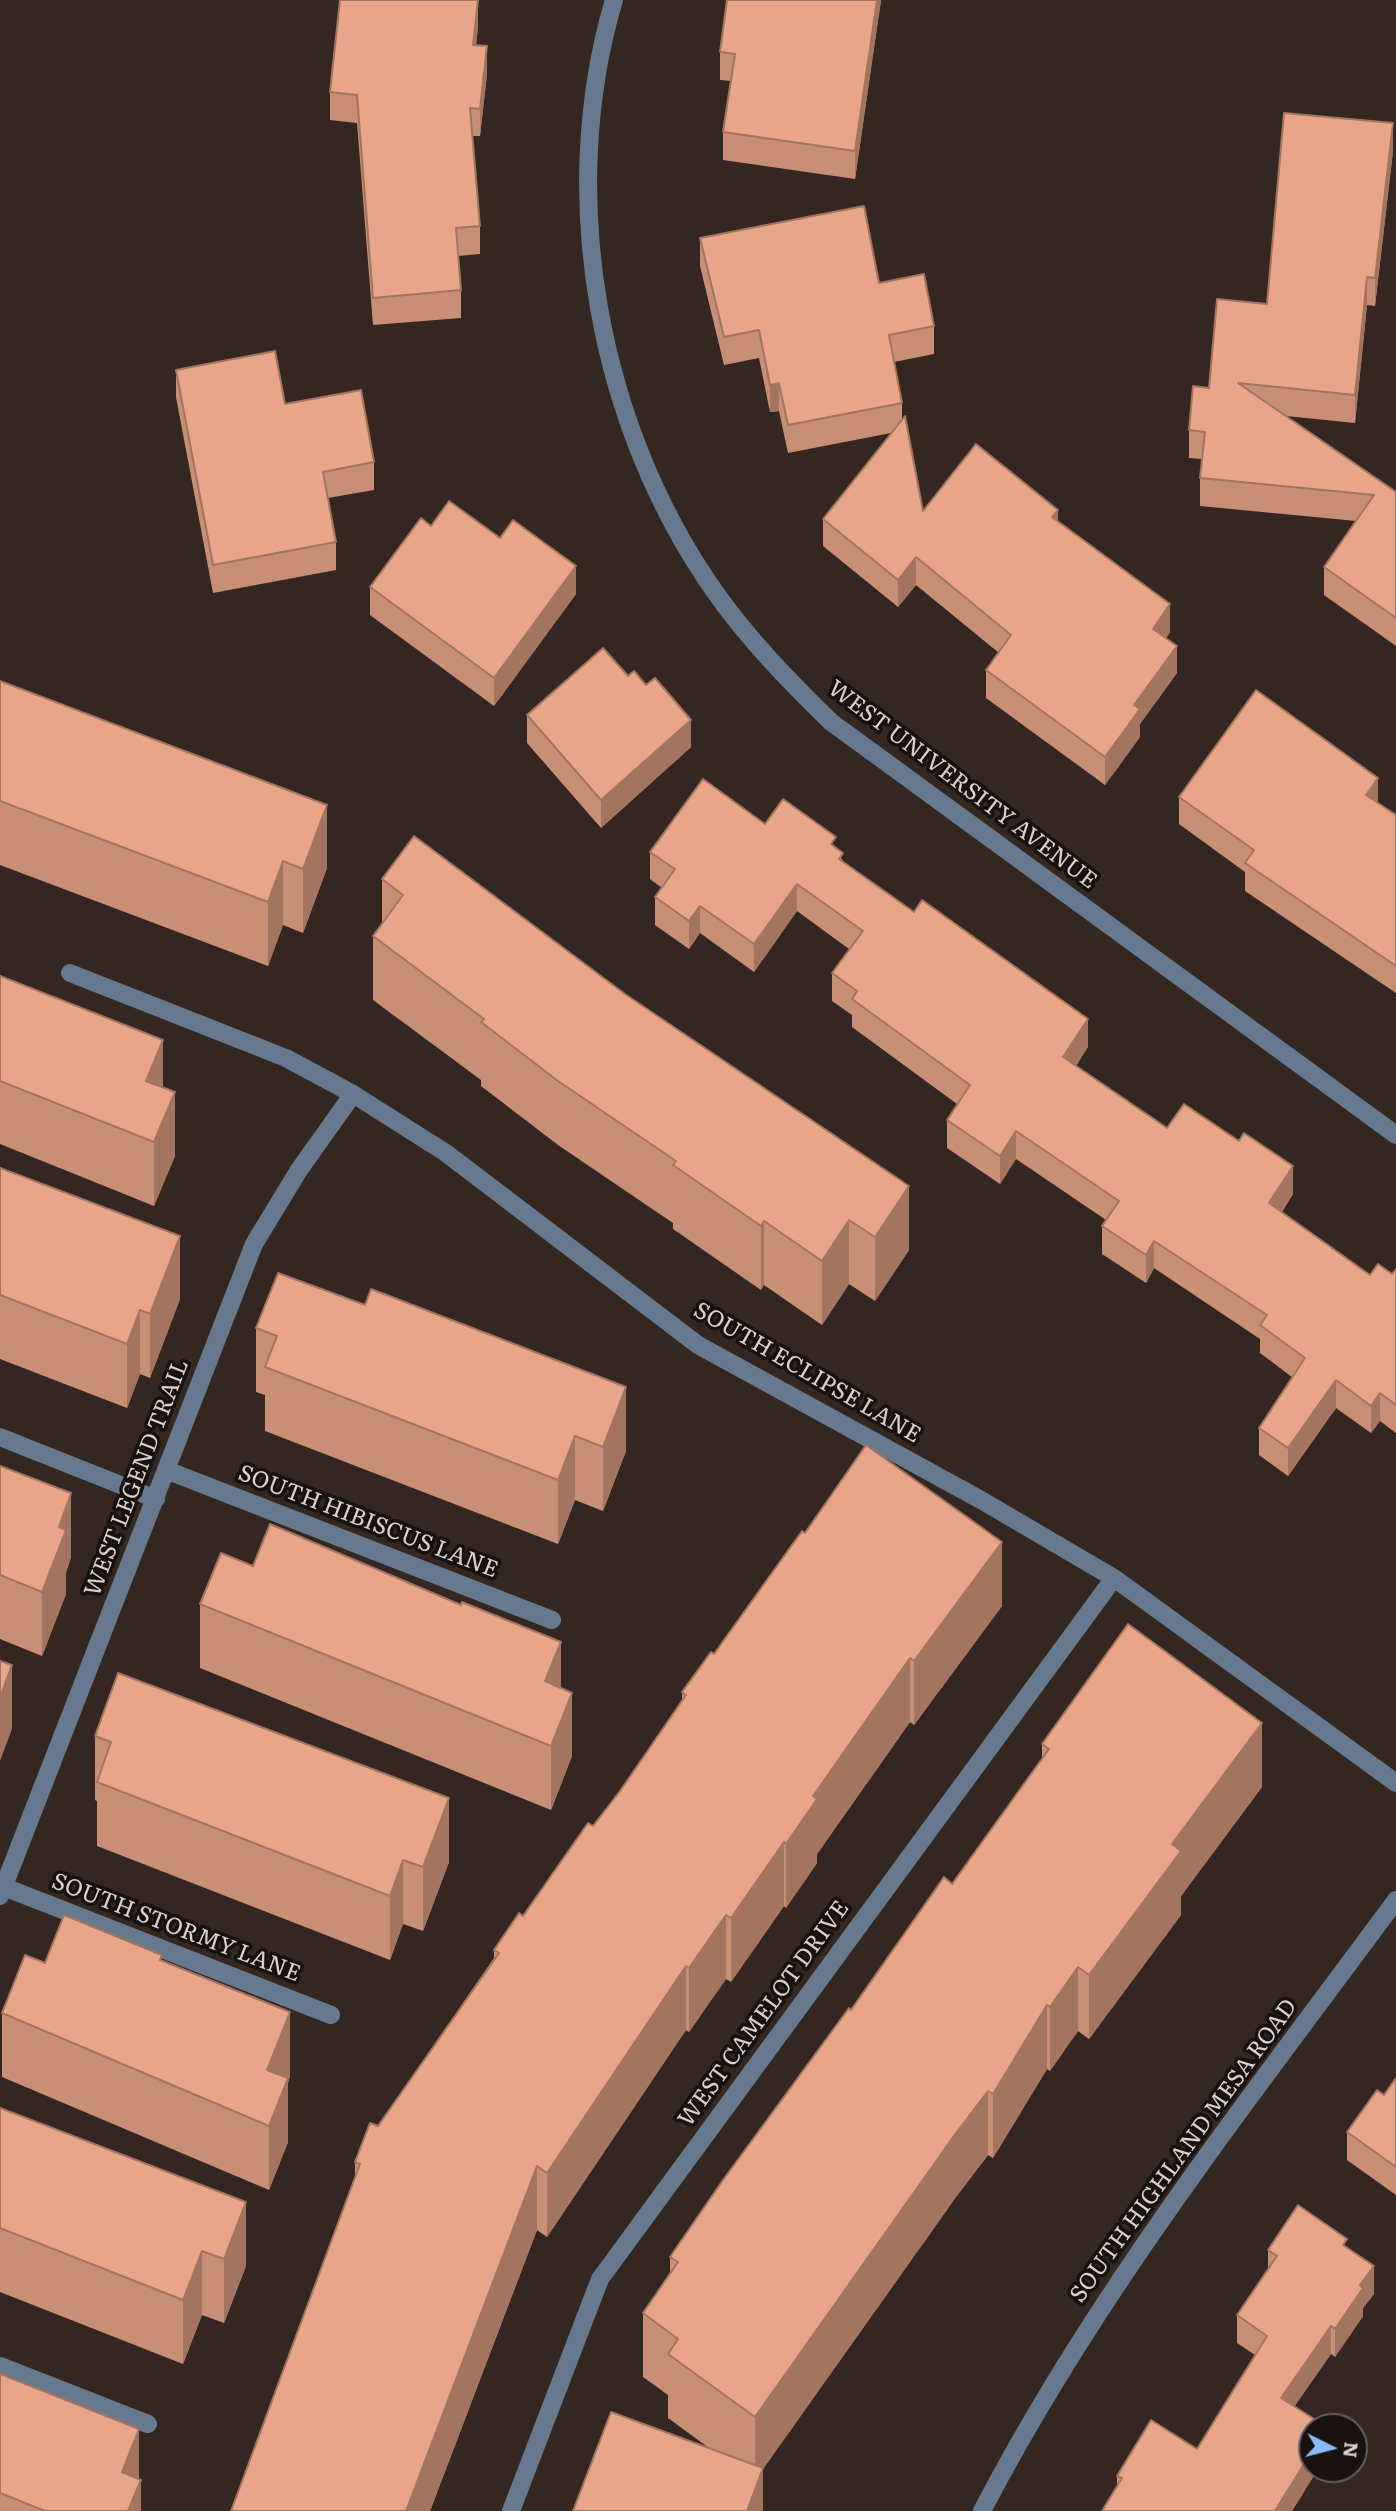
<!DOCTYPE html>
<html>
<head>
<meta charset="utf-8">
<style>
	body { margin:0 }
	#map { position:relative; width:1396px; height:2511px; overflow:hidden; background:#342721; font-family:Literata,serif }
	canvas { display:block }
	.north { position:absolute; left:1298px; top:2413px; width:70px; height:70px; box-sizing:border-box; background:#17110f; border:2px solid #655d5b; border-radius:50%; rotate:96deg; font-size:19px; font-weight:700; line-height:28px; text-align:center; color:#dad0cd }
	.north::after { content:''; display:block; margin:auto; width:24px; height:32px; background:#87bbfb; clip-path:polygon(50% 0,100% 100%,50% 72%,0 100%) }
</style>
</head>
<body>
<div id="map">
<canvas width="1396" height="2511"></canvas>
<div class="north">N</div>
</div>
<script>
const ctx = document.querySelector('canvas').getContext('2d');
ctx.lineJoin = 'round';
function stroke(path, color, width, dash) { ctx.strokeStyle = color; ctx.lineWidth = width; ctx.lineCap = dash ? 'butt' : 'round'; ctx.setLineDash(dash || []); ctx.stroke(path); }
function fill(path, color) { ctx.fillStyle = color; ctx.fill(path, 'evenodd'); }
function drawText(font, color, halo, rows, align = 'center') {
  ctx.font = font + ' Literata,serif'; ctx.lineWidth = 7; ctx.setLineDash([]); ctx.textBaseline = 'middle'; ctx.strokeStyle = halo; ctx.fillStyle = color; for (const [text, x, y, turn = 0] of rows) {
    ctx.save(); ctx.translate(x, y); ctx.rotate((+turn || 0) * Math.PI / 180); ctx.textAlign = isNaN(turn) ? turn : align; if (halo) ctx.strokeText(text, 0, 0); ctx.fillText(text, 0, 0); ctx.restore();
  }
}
stroke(new Path2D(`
	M614,0c-58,195 -16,426 101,592 34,48 74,89 116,130l565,413
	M70,973l216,85 67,36 93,59 252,192 283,155 133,78 282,205
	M0,1437l156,62
	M166,1470l386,150
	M4,1887l327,128
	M0,1896l254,-652 45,-74 54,-76
	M0,2366l148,58
	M511,2511l89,-232 514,-701
	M982,2511c114,-219 268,-413 414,-611`), '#67798f', 18);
fill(new Path2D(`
	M727,0h154l-26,179 -132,-19v-28l8,-51 -11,-1v-28z
	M478,26l-2,19 11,29 -7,62h-8l8,90v28l-22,2 3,34v28l-88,7 -16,-202 -27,-3v-28z
	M1393,151l-18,155 -8,-1 -12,118 -69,-7 110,76v154l-72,-51v-28l32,-46 -156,-15v-28l2,-19 -13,-1v-28l78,-126z
	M700,238l179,45 55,43v28l-40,8 8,41v16l21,92 135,10 112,111 -4,6 11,35 -37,51v13l-35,48 -119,-87v-28l13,-17 -83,-68 -18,22 -75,-61v-27l68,-86 -103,20 -9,-42 -9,1 -11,-54 -35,7 -24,-99z
	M176,370l109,34 89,58v28l-46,8 8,44v28l-123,23 -37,-196z
	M431,526l145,68 -82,112 -124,-91v-28z
	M628,676l18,9 45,62 -90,81 -74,-85v-28z
	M0,681l327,187 -24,65 -20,-8 -15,41 -268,-101z
	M1179,797l199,6 18,12v178l-151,-102v-19l-66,-48z
	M765,824l71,23 7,15 245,185 -12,19 91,62 126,66 -11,18 88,63 22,-1 4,-5v164l-16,-12 -9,12 -35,-25 -48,68 -29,-21v-27l33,-51 -32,-24v-14l-106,-71 -8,15 -44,-29v-28l4,-6 -90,-61 -16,25 -53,-36v-28l10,-16 -105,-77v-12l-20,-14v-28l17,-24 -52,-38 -43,61 -54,-39 -11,16 -34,-24v-28l7,-9 -12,-9v-27z
	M382,879l527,371 -34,51 -26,-17 -27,41 -58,-40 -3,5 -88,-61v-6l-115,-78 -77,-59v-6l-108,-80v-64l9,-13z
	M0,976l163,111 12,69 -21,50 -154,-62z
	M0,1168l180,131 -30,79 -10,-4 -13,34 -127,-49z
	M256,1328l370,123 -23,60 -28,-11 -17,44 -293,-113v-36l-9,-3z
	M0,1466l71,91 -5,16v21l-24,62 -42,-17z
	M805,1533l197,73 -88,119 -4,-3 -93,132v9l-31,45 -2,-2 -53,76 -5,-3 -37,53 -3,-2 -139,207 -10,-7 -107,281h-199l124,-334v-15l23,-36 116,-168v-8l29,-34 97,-125 62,-91v-8l32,-38z
	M200,1604l361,84 11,68 -21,54 -351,-142z
	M95,1736l354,126 -26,69 -20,-7 -13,36 -293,-114v-45l-2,-1z
	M1042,1744l220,43 -81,109v19l-92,124 -11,-8 -28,40 -3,-2 -54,89 -5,-3 -32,42 -193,272v42l-54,-63 -41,-30v-23l-25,-18v-64l27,-40v-16l181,-247 101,-126 90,-125z
	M162,1960l128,116 -2,7v59l-19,48 -267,-113v-64l43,-50z
	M1396,2078v117l-49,-35v-28l37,-37z
	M0,2108l246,158 -22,57 -22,-8 -19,49 -183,-72z
	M1347,2248l27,46 -11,14v8l-28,41 -4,-3 -37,52 18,63h6l-26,42 -175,-24v-11l80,-27 58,-94 -18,-12v-28l31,-45v-20z
	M0,2374l139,105 2,32h-141z`), '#c88e76');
fill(new Path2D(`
	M478,0v26l-5,47v-28z
	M877,0h4l-26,179v-28z
	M487,46v28l-7,62v-27z
	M1393,123v28l-18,155v-28z
	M1367,277v28l-12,118v-28z
	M779,383v28l-9,1v-27z
	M1058,510v28l-6,-21z
	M916,557v28l-18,22v-27z
	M576,566v28l-82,112v-28z
	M1170,604v28l-17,25v-28z
	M1177,646v27l-37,51v13l-35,48v-28l29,-52z
	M691,720v27l-90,81v-28z
	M1378,778v28l-12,-11z
	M327,805v63l-24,65v-64z
	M283,861v64l-15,41v-64z
	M797,884v27l-43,61v-28z
	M700,906v27l-11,16v-28z
	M1088,1019v28l-25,38v-28z
	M163,1040v64l-17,-23z
	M175,1092v64l-21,50v-64z
	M1016,1131v28l-16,25v-28z
	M1293,1166v28l-24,36v-27z
	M909,1186v64l-34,51v-64z
	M849,1220v64l-27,41v-64z
	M764,1221v64l-3,5v-64z
	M180,1236v63l-30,79v-64z
	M1154,1241v27l-8,15v-28z
	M140,1310v64l-13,34v-64z
	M1336,1380v28l-48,68v-28z
	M626,1387v64l-23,60v-64z
	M1380,1393v28l-9,12v-27z
	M575,1436v64l-17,44v-64z
	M71,1493v64l-5,16v21l-24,62v-64l17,-65z
	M1002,1542v64l-88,119v-64z
	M561,1642v64l-16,39v-64z
	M910,1658v64l-93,132v9l-31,45v-64l27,-48z
	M12,1665v64l-12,32v-64z
	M572,1693v63l-21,54v-64z
	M1262,1723v64l-81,109v19l-92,124v-64l83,-131z
	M449,1798v64l-26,69v-64z
	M784,1842v64l-53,76v-64z
	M403,1860v64l-13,36v-64z
	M726,1915v64l-37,53v-64z
	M686,1966v64l-139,207v-64z
	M1078,1967v64l-28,40v-64z
	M1047,2005v64l-54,89v-64z
	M290,2012v64l-2,7v59l-19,48v-64l-2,-56z
	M988,2091v64l-32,42 -193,272v42h-16l8,-30v-64l201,-284z
	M537,2166v64l-107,281h-24z
	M246,2202v64l-22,57v-64z
	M202,2251v64l-19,49v-64z
	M1374,2266v28l-11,14v8l-28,41v-28l25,-44z
	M1331,2326v28l-50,72v-28z
	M139,2429v55l2,-4v31h-19v-39z
	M1312,2451v18h6l-26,42h-17z`), '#a37460');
const building = new Path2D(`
	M340,0h138l-5,45 14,1 -7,63 -10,-1 10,118 -24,2 5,62 -88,8 -16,-203 -27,-3z
	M727,0h150l-22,151 -132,-19 12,-78 -15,-2z
	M1284,113l109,10 -18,155 -8,-1 -12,118 -117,-12 158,109v126l-72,-51 50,-72 -174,-17 5,-46 -16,-2 4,-44 16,2 8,-89 50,5z
	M864,206l15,77 45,-9 10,52 -45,9 13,68 -114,22 -9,-42 -9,2 -11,-55 -35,7 -24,-99z
	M275,351l10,53 76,-14 13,72 -51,10 13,70 -123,23 -37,-195z
	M905,416l18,95 53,-67 82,66 -6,7 118,87 -17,25 24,17 -43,59 6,4 -35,48 -119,-87 25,-35 -95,-78 -18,23 -75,-61z
	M449,501l51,37 13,-18 63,46 -82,112 -124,-91 51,-69 10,8z
	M603,648l25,28 6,-5 12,14 9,-7 36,42 -90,80 -74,-85z
	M0,681l327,124 -24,64 -20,-8 -15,41 -268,-101z
	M1256,690l122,88 -12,17 30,20v151l-151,-103 9,-13 -75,-53z
	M703,779l62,45 18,-25 53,38 -5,7 12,9 -4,6 75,53 8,-12 166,119 -25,38 104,71 17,-24 55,37 5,-8 49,33 -24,37 101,72 8,-11 14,10 4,-5v136l-16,-12 -9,13 -35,-26 -48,68 -29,-20 46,-70 -45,-33 7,-10 -113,-74 -8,14 -44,-29 17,-25 -103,-70 -16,25 -53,-36 23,-35 -118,-86 5,-8 -25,-18 31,-42 -66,-47 -43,60 -54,-38 -11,15 -34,-24 20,-28 -25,-17z
	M414,836l211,158 284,192 -34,51 -26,-17 -27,41 -58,-40 -3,5 -88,-61 3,-4 -118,-80 -77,-59 3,-3 -111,-83 30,-41 -21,-16z
	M0,976l163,64 -17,41 29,11 -21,50 -154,-61z
	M0,1168l180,68 -30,78 -10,-4 -13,34 -127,-49z
	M278,1273l87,32 6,-16 255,98 -23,60 -28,-11 -17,44 -293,-113 12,-31 -21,-8z
	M866,1445l136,97 -88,119 -4,-3 -97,138 4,3 -31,45 -2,-2 -53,76 -5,-3 -37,53 -3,-2 -139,207 -10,-7 -131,345h-175l129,-347 -5,-2 15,-39 8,3 121,-173 -5,-3 25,-37 4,3 65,-93 5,3 27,-35 66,-96 -4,-3 29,-40 3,2 88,-123 3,2z
	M0,1466l71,27 -12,34 7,3 -24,62 -42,-17z
	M270,1524l191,81 1,-3 99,40 -16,39 27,12 -21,53 -351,-142 21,-51 32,13z
	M1128,1624l134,99 -90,121 9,7 -92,124 -11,-8 -28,40 -3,-2 -54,89 -5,-3 -32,42 -201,284 -87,-63 10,-15 -35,-26 35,-51 -8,-5 53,-77 126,-172 2,2 93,-133 8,7 97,-135 -7,-5z
	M0,1661l12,4 -12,32z
	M118,1673l331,125 -26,69 -20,-7 -13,36 -293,-114 14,-40 -16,-6z
	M64,1915l98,40 -2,5 130,52 -23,58 21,8 -19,48 -267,-113 23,-58 20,8z
	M1396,2078v89l-49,-35 30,-42 7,5z
	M0,2108l246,94 -22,57 -22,-8 -19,49 -183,-72z
	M1298,2205l49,34 -4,6 31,21 -14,19 3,3 -28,41 -4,-3 -50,72 46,29h-15v24l-37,60h-173l20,-33 -5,-2 34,-56 46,29 70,-113 -30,-21 40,-59 -9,-6z
	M0,2374l139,55 -17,43 19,8 -13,31h-83l-45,-18z
	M611,2412l152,56 -16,43h-174z`);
fill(building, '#e9a589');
stroke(building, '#a37460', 2);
drawText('23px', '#dad0cd', '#17110f', [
	["WEST UNIVERSITY AVENUE",962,785,37],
	["SOUTH ECLIPSE LANE",807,1373,30],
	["WEST LEGEND TRAIL",137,1478,-69],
	["SOUTH HIBISCUS LANE",368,1522,21],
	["SOUTH STORMY LANE",176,1928,21],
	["WEST CAMELOT DRIVE",764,2014,-54],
	["SOUTH HIGHLAND MESA ROAD",1184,2151,-54]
]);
</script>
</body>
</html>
